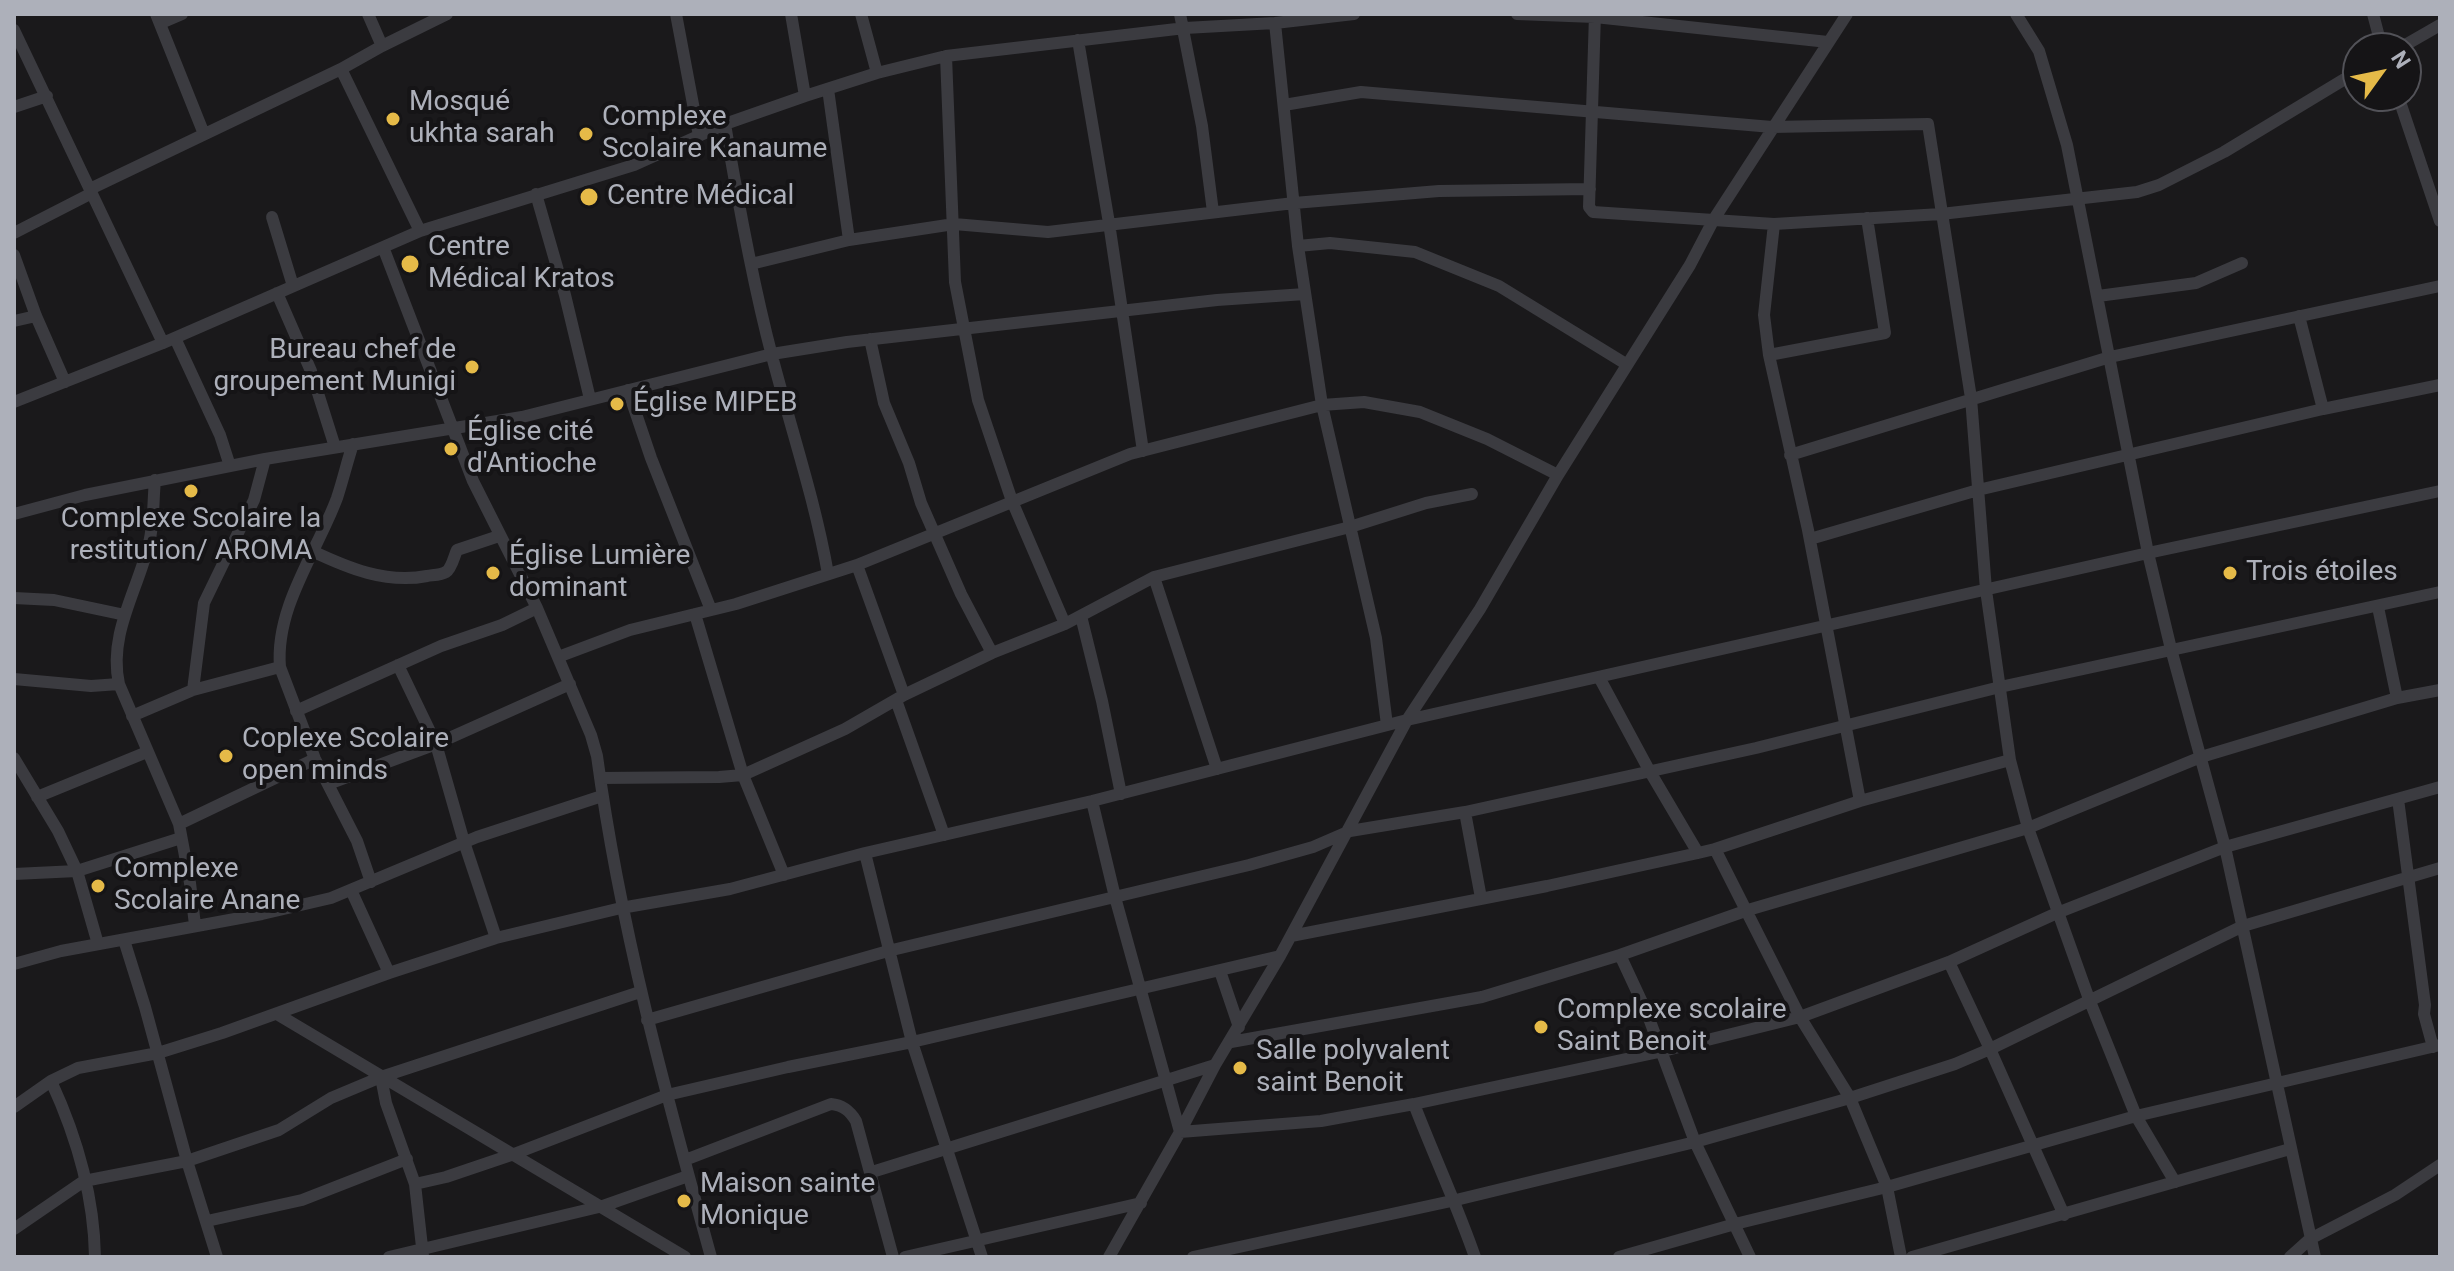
<!DOCTYPE html>
<html>
<head>
<meta charset="utf-8">
<style>
	body { margin:0 }
	#map { position:relative; width:2454px; height:1271px; overflow:hidden; background:#1a191b; font-family:Roboto,sans-serif }
	canvas { display:block }
	.frame { position:absolute; inset:0; border:16px solid #adb0ba; pointer-events:none }
	.north { position:absolute; left:2342px; top:32px; width:80px; height:80px; box-sizing:border-box; background:#151416; border:2px solid #525258; border-radius:50%; rotate:57deg; font-size:22px; font-weight:700; line-height:32px; text-align:center; color:#adb0ba }
	.north::after { content:''; display:block; margin:auto; width:28px; height:36px; background:#e5ba48; clip-path:polygon(50% 0,100% 100%,50% 72%,0 100%) }
</style>
</head>
<body>
<div id="map">
<canvas width="2454" height="1271"></canvas>
<div class="frame"></div>
<div class="north">N</div>
</div>
<script>
const ctx = document.querySelector('canvas').getContext('2d');
ctx.lineJoin = 'round';
function stroke(path, color, width, dash) { ctx.strokeStyle = color; ctx.lineWidth = width; ctx.lineCap = dash ? 'butt' : 'round'; ctx.setLineDash(dash || []); ctx.stroke(path); }
function drawText(font, color, halo, rows, align = 'center') {
  ctx.font = font + ' Roboto,sans-serif'; ctx.lineWidth = 8; ctx.setLineDash([]); ctx.textBaseline = 'middle'; ctx.strokeStyle = halo; ctx.fillStyle = color; for (const [text, x, y, turn = 0] of rows) {
    ctx.save(); ctx.translate(x, y); ctx.rotate((+turn || 0) * Math.PI / 180); ctx.textAlign = isNaN(turn) ? turn : align; if (halo) ctx.strokeText(text, 0, 0); ctx.fillText(text, 0, 0); ctx.restore();
  }
}
stroke(new Path2D(`
	M156,14l48,120
	M676,14l23,122
	M791,14l14,82
	M861,14l16,59
	M1180,14l22,112 11,86
	M1517,14l78,3 233,25
	M1595,14l-6,193 4,5 181,12 167,-10 196,-22 22,-7 65,-33 134,-81
	M2016,14l23,37 28,94 81,408 23,96 54,198 90,410
	M2373,14l9,34
	M161,23l21,-9
	M1275,23l23,223 24,159 54,233 11,87
	M14,30l149,313
	M1078,40l31,183 34,228
	M382,46l65,-32
	M2400,48l40,-23
	M946,56l9,226 23,118 34,101 53,123
	M828,89l21,151
	M2398,96l42,125
	M1284,105l77,-13 411,35 156,-3 43,274 15,192 24,170 18,68 61,171 47,117 39,66
	M14,107l33,-11
	M725,124c13,78 27,156 47,232 19,73 43,144 56,218
	M90,189l251,-120
	M536,194l29,101 25,104
	M272,217l21,69
	M1774,224l-10,91 5,40 39,175 52,271
	M420,231l214,-66 91,-41 80,-28 72,-23 69,-17 239,-28 90,-5 79,-9
	M14,233l78,-40
	M1298,246l32,-3 85,9 84,34 127,78
	M383,247l90,234 64,127 54,127 6,21c23,171 68,335 114,501
	M14,255l22,61 29,66
	M751,264l98,-24 105,-16 94,8 246,-29 145,-12 151,-2
	M277,293l34,78 24,76
	M2098,296l98,-13 46,-20
	M2299,316l24,93
	M14,321l22,-5
	M175,338l45,97 10,31
	M870,339l14,64 25,60 12,40 40,91 31,59
	M1769,355l116,-22 -18,-115
	M628,390l23,68 60,152
	M14,402l149,-59 257,-112 -79,-162 41,-23 -14,-32
	M353,444c-6,18 -10,36 -16,54 -20,54 -62,109 -57,169l35,92 42,82 14,41
	M1790,455l320,-98 330,-71
	M155,480c-2,20 -1,43 -6,63 -11,47 -41,91 -30,141l60,140 11,59 5,42
	M14,514l71,-19 180,-36 257,-42 250,-63 75,-12 370,-42 88,-6
	M1810,539l168,-49 345,-81 117,-24
	M312,551c36,17 74,33 115,25 6,-1 14,-1 19,-4 6,-4 8,-16 11,-22l42,-14
	M857,565l47,130
	M1154,577l63,192
	M14,598l40,2 71,15
	M2378,607l19,91
	M695,614l48,161 41,100
	M1081,616l21,85 19,93
	M558,657l72,-27 106,-26 121,-39 273,-111 192,-49 42,-3 56,10 67,27 71,36
	M398,665l38,79 28,98 32,96
	M14,679l77,7 28,-2
	M1600,679l49,91 49,83 17,-4 85,168 50,81 37,89 14,70
	M193,690l11,-87 50,-103 11,-41
	M896,700l48,135
	M296,711l145,-65 61,-21 35,-17
	M132,716l61,-26 87,-23
	M14,758l44,73 19,40 21,73
	M600,778l119,-1 24,-2 102,-46 59,-34 88,-42 73,-29 89,-47 196,-50 76,-24 46,-9
	M328,784l108,-40 134,-60
	M37,797l110,-45
	M2398,799l27,206 -1,9 9,33
	M1092,801l23,96 65,235 141,-11 93,-17 245,-52 141,-35 149,-55 108,-49 168,-66 215,-60
	M1465,812l16,86
	M179,824l136,-65
	M1715,849l145,-48 150,-41
	M865,853l47,189 70,215
	M14,874l63,-3 104,-33
	M351,890l38,83
	M1291,936l256,-50 151,-33
	M124,940l21,67 42,154 30,96
	M1620,955l27,58 48,129 55,115
	M1949,962l41,87 74,166
	M14,964l47,-13 201,-37 69,-16 146,-61 125,-41
	M1220,971l19,56
	M277,1014l408,243
	M647,1020l241,-69 361,-86 64,-18 37,-16 115,-19 291,-64 244,-61 440,-95
	M1231,1042l251,-45 138,-42 128,-45 280,-82 173,-71 196,-59 43,-8
	M381,1077l5,26 29,81 8,72
	M51,1081c25,54 43,116 44,176
	M1414,1104c20,52 43,101 61,153
	M14,1107l37,-26 27,-13 80,-15 64,-20 167,-60 107,-35 125,-30 109,-19 135,-36 227,-52 315,-81 741,-167 292,-62
	M685,1160l146,-56c12,1 19,7 25,17l37,136
	M872,1172l343,-107
	M415,1184l31,-7 68,-23 153,-59 121,-28 124,-25 368,-86
	M207,1221l95,-21 105,-41
	M14,1229l70,-48 103,-20 92,-31 52,-32 50,-21 259,-85
	M389,1257l214,-51 85,-30
	M905,1257l236,-54
	M1109,1257l71,-125 35,-67 65,-109 127,-236 73,-111 78,-134 132,-210 24,-46 133,-205
	M1193,1257l263,-57 239,-58 155,-44 105,-34 35,-15 253,-123 197,-58
	M1619,1257l116,-33 152,-37 249,-71 304,-71
	M1912,1257l378,-108
	M2290,1257l20,-18 85,-44 45,-30`), '#3b3b40', 12);
for (const [x, y, r, color] of [
	[393,119,8,"#e5ba48"],
	[586,134,8,"#e5ba48"],
	[589,197,10,"#e5ba48"],
	[410,264,10,"#e5ba48"],
	[472,367,8,"#e5ba48"],
	[617,404,8,"#e5ba48"],
	[451,449,8,"#e5ba48"],
	[191,491,8,"#e5ba48"],
	[493,573,8,"#e5ba48"],
	[2230,573,8,"#e5ba48"],
	[226,756,8,"#e5ba48"],
	[98,886,8,"#e5ba48"],
	[1541,1027,8,"#e5ba48"],
	[1240,1068,8,"#e5ba48"],
	[684,1201,8,"#e5ba48"]
]) { const dot = new Path2D(); dot.arc(x, y, r, 0, 2 * Math.PI); ctx.fillStyle = color; ctx.fill(dot); stroke(dot, '#151416', 3); }
drawText('28px', '#adb0ba', '#151416', [
	["Mosqué",409,103],
	["ukhta sarah",409,135],
	["Complexe",602,118],
	["Scolaire Kanaume",602,150],
	["Centre Médical",607,197],
	["Centre",428,248],
	["Médical Kratos",428,280],
	["Bureau chef de",456,351,"right"],
	["groupement Munigi",456,383,"right"],
	["Église MIPEB",633,404],
	["Église cité",467,433],
	["d'Antioche",467,465],
	["Complexe Scolaire la",191,520,"center"],
	["restitution/ AROMA",191,552,"center"],
	["Église Lumière",509,557],
	["dominant",509,589],
	["Trois étoiles",2246,573],
	["Coplexe Scolaire",242,740],
	["open minds",242,772],
	["Complexe",114,870],
	["Scolaire Anane",114,902],
	["Complexe scolaire",1557,1011],
	["Saint Benoit",1557,1043],
	["Salle polyvalent",1256,1052],
	["saint Benoit",1256,1084],
	["Maison sainte",700,1185],
	["Monique",700,1217]
], 'left');
</script>
</body>
</html>
